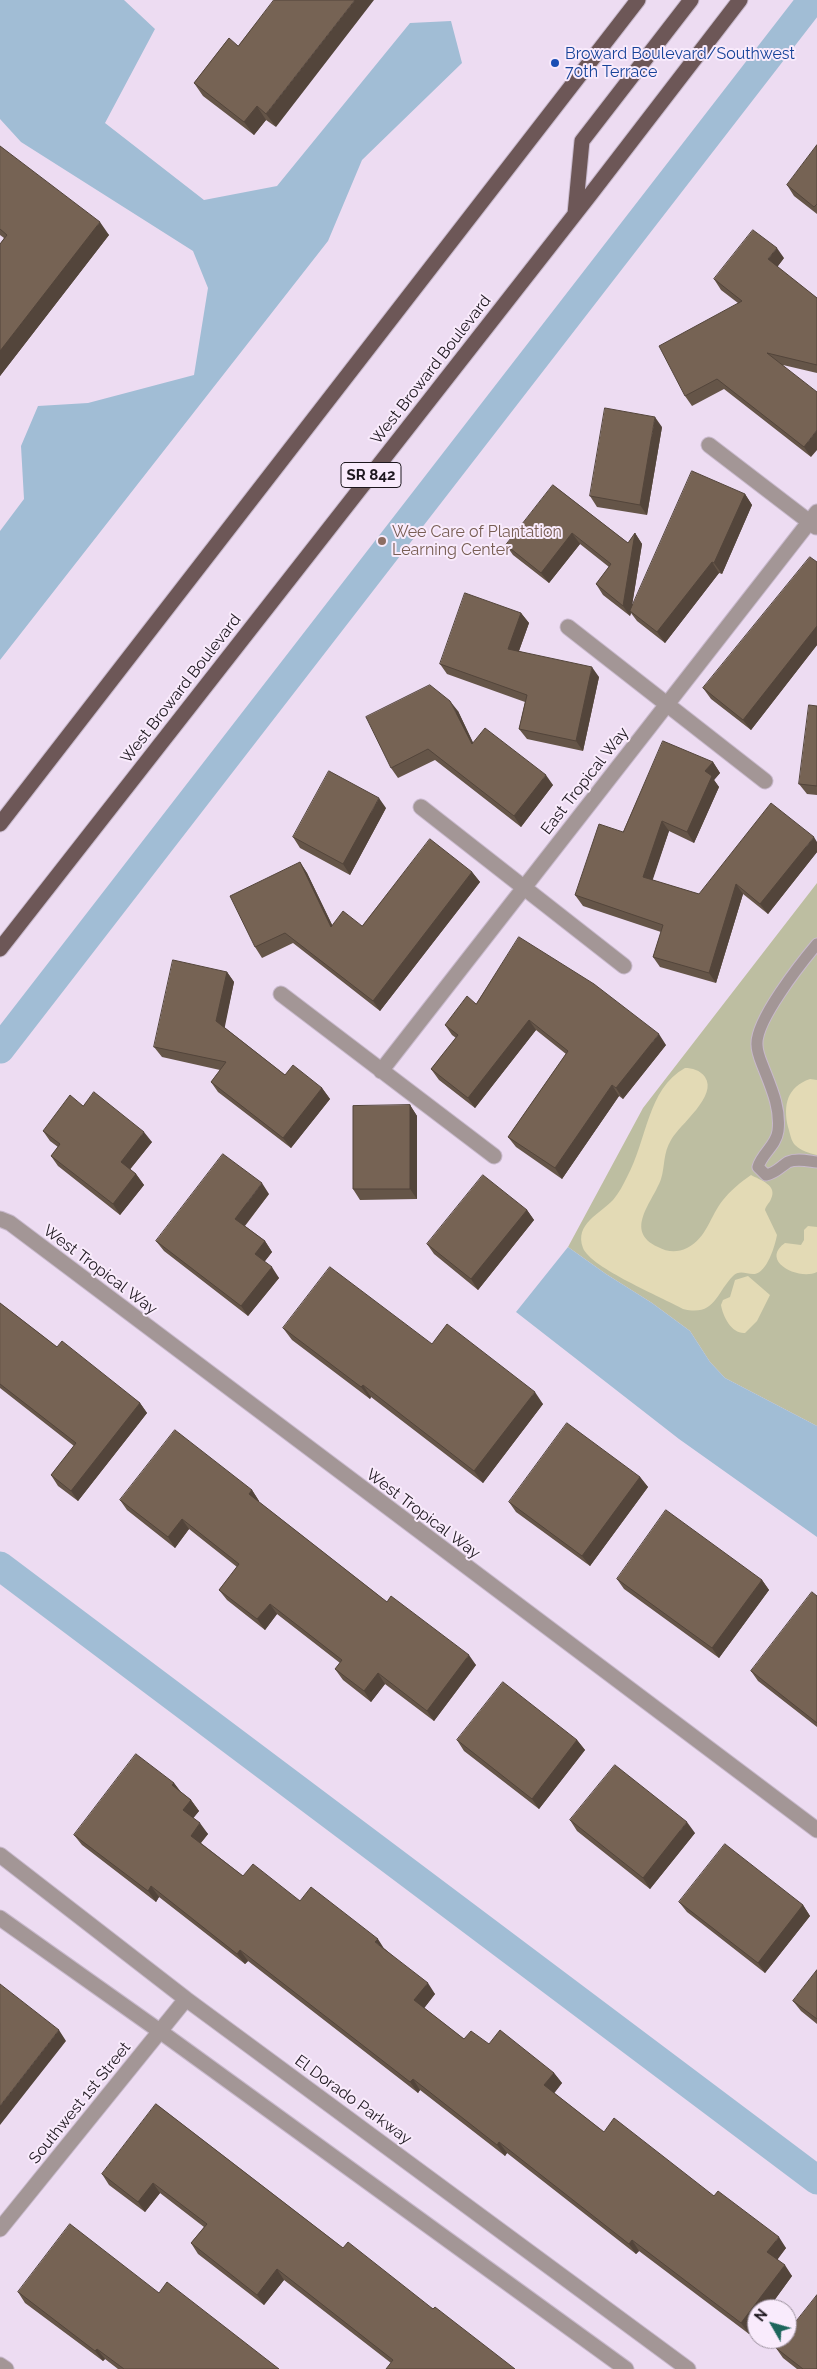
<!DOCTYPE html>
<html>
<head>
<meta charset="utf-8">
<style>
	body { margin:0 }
	#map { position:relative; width:817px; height:2369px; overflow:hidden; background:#eddcf2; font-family:Raleway,sans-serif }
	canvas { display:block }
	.north { position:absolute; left:747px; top:2299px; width:50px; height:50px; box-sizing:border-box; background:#f9ebfc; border:1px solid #a196a3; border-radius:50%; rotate:308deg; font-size:14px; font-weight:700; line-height:20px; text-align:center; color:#1d171e }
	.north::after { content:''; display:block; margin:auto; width:18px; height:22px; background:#1d665c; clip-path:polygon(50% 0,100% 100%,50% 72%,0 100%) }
</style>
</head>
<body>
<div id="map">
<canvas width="817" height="2369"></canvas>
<div class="north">N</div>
</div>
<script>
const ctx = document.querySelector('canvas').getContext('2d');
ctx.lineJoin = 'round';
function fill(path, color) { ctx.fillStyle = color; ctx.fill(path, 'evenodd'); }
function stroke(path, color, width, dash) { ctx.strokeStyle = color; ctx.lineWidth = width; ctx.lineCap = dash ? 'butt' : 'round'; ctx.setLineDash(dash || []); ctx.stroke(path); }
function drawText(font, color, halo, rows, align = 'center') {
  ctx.font = font + ' Raleway,sans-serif'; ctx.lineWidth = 4; ctx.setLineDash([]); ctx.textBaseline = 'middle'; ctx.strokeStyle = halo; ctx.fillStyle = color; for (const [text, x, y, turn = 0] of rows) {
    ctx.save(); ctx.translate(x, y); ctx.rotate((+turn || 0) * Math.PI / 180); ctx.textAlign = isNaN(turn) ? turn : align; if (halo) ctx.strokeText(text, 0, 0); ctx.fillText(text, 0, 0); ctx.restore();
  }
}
fill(new Path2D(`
	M817,883v543l-92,-48 -15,-16 -20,-31 -38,-28 -46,-29 -38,-27 75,-139z`), '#bdbea1');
fill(new Path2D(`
	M685,1068c7,0 15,2 20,9 13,19 -25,47 -34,63 -8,13 -6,26 -10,39 -8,23 -38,52 -3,68 9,5 19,6 29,1 20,-10 23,-32 36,-48 7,-9 18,-18 28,-25 9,5 27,10 20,24 -2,5 -5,6 -6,11l12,25c-2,11 -10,37 -22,39 -8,1 -15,-5 -22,2 -17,17 -18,41 -50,33 -21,-12 -92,-41 -100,-61 -9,-24 17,-34 30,-48 6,-7 10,-15 14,-23 20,-36 20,-88 58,-109z
	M810,1079l7,1v75c-8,-2 -16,-4 -22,-10 -4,-4 -5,-12 -7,-18 -5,-22 -1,-40 22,-48z
	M808,1226l9,1v45c-18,9 -58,-11 -32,-29l16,2 3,-5v-10z
	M748,1276l22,19 -13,26 -12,12c-13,1 -22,-16 -24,-28l2,-5 7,-3 5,-17z`), '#e3dab5');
fill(new Path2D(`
	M0,0h124l31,29 -50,94 99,77 73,-14 133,-163 41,-2 11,42 -100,97 -34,81 -328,419v-129l24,-32 -3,-53 17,-40 50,-3 106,-28 14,-87 -15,-37 -172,-109 -21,-23z
	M568,1247l38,27 46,29 38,28 20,31 15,16 92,48v111l-138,-98 -163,-127z`), '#a1bdd5');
stroke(new Path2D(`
	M0,1049l812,-1049
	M0,1566l817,614`), '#a1bdd5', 29);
const lane = new Path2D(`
	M817,944c-16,19 -62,77 -60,101 0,6 3,14 5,19 8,21 19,43 16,67 -2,15 -16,22 -20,36l8,8c10,-2 14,-8 22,-13 9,-4 20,-1 29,0`);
const street = new Path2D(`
	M709,445l107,82
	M568,627l197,154
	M421,807l203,159
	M281,994l213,162
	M381,1071l436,-559
	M0,1219l10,4 807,607
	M0,1855l186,144 502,370
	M0,1918l161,114 465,337
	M0,2229l186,-230
	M0,2365l6,4`);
const primary = new Path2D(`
	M575,214l7,-73 109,-141
	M0,824l638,-824
	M0,949l590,-754 150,-195`);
stroke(lane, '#c8b9cc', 13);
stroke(street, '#c8b9cc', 17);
stroke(primary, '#c8b9cc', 17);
stroke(lane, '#a39696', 11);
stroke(street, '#a39696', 15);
stroke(primary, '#6d5757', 15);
fill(new Path2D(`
	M229,38l47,89 -10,-7 -12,15 -51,-39 -9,-13z
	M817,145v69l-23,-18 -7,-11z
	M0,146l109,89 -109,141v-132l4,-6 -4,-3z
	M784,258l-7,9 40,31v75l-34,-8 28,92 -87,-68 -32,17 -7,-10 53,-93 -17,-13 -7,-11z
	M662,427l-15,88 -50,-8 -7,-11z
	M553,485l75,58 7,-10 7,11 -10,61 113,-111 7,11 -30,69 -3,-1 -54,70 -28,-22 -6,-8 -1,3 -27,-21 -7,-11 13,-17 -29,-23 -31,39 -36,-28 -7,-10z
	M817,562v83l-66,85 -40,-31 -8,-11z
	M521,613l8,10 -10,28 80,26 -16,74 -56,-12 -8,-10 6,-27 -78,-28 -7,-10z
	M817,706v89l-10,-1 -8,-10z
	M458,711l15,32 80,42 -32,42 -86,-67 -37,18 -7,-10z
	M713,762l7,11 -6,7 5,7 -25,56 -25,-12 -17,49 47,14 118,-52v10l-49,62 -25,-20 -27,89 -56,-16 -7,-10 8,-25 -78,-26 -8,-11 48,-63z
	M386,808l-36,67 -50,-27 -7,-11z
	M300,862l7,11 25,52 30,1 110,-54 8,10 -100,129 -87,-68 -31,15 -7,-11z
	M227,972l7,10 -10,45 61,48 37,13 8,11 -39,49 -73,-56 -7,-10 9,-12 -58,-13 -8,-10z
	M476,1004l190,41 -43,54 -4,-3 -57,83 -46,-32 -8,-10 58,-83 -30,-24 -61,78 -36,-28 -8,-11 25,-31 -4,-3 -7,-10z
	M410,1105l7,11v83l-57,1 -7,-11z
	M83,1106l69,36 -22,27 6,5 8,11 -24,30 -62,-49 -7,-10 7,-9 -8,-6 -7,-10z
	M269,1194l-24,32 20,15 7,11 -8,10 15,16 -31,38 -84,-65 -8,-10z
	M527,1210l7,10 -56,70 -44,-36 -7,-10z
	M0,1303l57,44 83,56 7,10 -69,88 -20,-15 -7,-11 23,-29 -74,-58z
	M283,1328l149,16 111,60 -60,79 -112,-86 -1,2 -78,-59z
	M640,1477l8,10 -58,79 -74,-54 -7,-10z
	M252,1490l7,11v1l128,100 89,63 -42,56 -49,-37 -14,18 -28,-22 -8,-11 5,-6 -63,-49 -12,16 -38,-30 -8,-10 18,-23 -48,-38 -14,19 -48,-38 -7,-10z
	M617,1579l145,1 7,10 -50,68 -95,-69z
	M817,1596v131l-59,-46 -7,-10z
	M457,1740h120l8,10 -46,59 -75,-58z
	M174,1783l7,9 10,8 8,11 -6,7 15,16 -7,9 42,33 57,25 85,48 50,45 -11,14 40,31 25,5 65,29 8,10 -8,10 50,39 110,64 72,52 -9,11 15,17 -24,33h-11v14l-8,11 -110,-83 -3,3 -129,-101 -2,3 -85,-66 -2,3 -170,-132 -3,3 -86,-67 -3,5 -74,-57 -8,-10z
	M570,1820l125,13 -45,56 -73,-58z
	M679,1902l124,3 7,11 -45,57 -78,-61z
	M817,1970v54l-16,-13 -8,-10z
	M156,2104l187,144 90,61 -42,54 -107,-83 -20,25 -66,-51 -7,-11 13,-16 -44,-34 -15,19 -36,-27 -7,-11z
	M18,2292l141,1 120,76h-161l-13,-10 -2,2 -78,-58z
	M776,2348l41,21h-20l-14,-11z`), '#655548');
fill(new Path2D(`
	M355,0h19l-98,127 -10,-13z
	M257,106l9,14 -12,15 -10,-13z
	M100,222l9,13 -109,141v-25z
	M777,248l7,10 -9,12 -7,-11z
	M655,417l7,10 -15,88 -7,-10z
	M817,430v20l-6,7 -7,-10z
	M745,494l7,11 -30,69 -8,-11z
	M572,533l8,11 -31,39 -8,-10z
	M635,533l7,11 -11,68 -1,-1 1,2 -1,3 -7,-10z
	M712,562l7,11 -54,70 -8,-11z
	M521,613l8,10 -13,36 -8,-10z
	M817,626v19l-66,85 -8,-10z
	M592,667l7,10 -16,74 -7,-10z
	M450,701l8,10 21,44 -7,-11z
	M713,762l7,11 -6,7 5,7 -25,56 -7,-11 18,-61z
	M546,775l7,10 -32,42 -7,-11z
	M379,798l7,10 -36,67 -7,-11z
	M662,821l7,10 -19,57 -7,-11z
	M814,837l3,5v10l-49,62 -8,-10z
	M300,862l7,11 31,64 -7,-10z
	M472,872l8,10 -100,129 -7,-10z
	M736,884l7,10 -27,89 -7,-10z
	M227,972l7,10 -10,49 -8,-10z
	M529,1020l7,10 -61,78 -7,-10z
	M659,1034l7,11 -43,54 -7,-11z
	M612,1085l7,11 -57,83 -7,-11z
	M322,1088l8,11 -39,49 -8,-10z
	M410,1105l7,11v83l-7,-10z
	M144,1132l8,10 -24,30 -7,-10z
	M136,1174l8,11 -24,30 -7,-11z
	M262,1183l7,11 -27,35 -7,-10z
	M527,1210l7,10 -56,70 -7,-11z
	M265,1241l7,11 -10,13 -7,-11z
	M272,1267l7,11 -31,38 -7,-10z
	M363,1385l8,12 -1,2 -9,-12z
	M535,1392l8,12 -60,79 -9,-12z
	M140,1403l7,10 -69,88 -7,-10z
	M640,1477l8,10 -58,79 -8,-10z
	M252,1490l7,11 -3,3 -7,-10z
	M182,1519l7,10 -14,19 -7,-11z
	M762,1580l7,10 -50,68 -7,-10z
	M270,1604l7,10 -12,16 -8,-11z
	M469,1655l7,10 -42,56 -7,-10z
	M378,1673l7,11 -14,18 -7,-11z
	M577,1740l8,10 -46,59 -7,-10z
	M174,1783l8,11 -10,-9z
	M191,1800l8,11 -8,10 -8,-11z
	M687,1822l8,11 -45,56 -7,-11z
	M200,1823l8,11 -10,12 -7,-10z
	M151,1886l8,11 -3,5 -8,-11z
	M803,1905l7,11 -45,57 -7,-10z
	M378,1939l7,11 -10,-8z
	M240,1950l8,11 -3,3 -8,-10z
	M428,1983l7,11 -13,17 -8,-11z
	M59,2030l7,11 -66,84v-19z
	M554,2073l8,10 -10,13 -8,-11z
	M413,2079l7,11 -2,3 -8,-11z
	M499,2142l8,11 -2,3 -8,-11z
	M153,2183l7,10 -15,19 -7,-10z
	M779,2237l7,11 -11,15 -8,-11z
	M632,2240l7,11 -3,3 -7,-10z
	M785,2265l7,11 -24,33h-11v14l-8,11 -8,-11z
	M277,2269l7,11 -20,25 -7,-10z
	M97,2349l8,10 -2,2 -8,-10z`), '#53453b');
const building = new Path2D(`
	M274,0h81l-89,114 -9,-8 -13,16 -50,-39 35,-45 9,8z
	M817,145v59l-3,3 -27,-22z
	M0,146l100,76 -100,129v-107l7,-9 -7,-6z
	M753,230l24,18 -9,11 49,39v67l-50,-12 50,39v38l-13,17 -87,-68 -32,17 -26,-50 83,-45 -28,-22z
	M605,408l50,9 -15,88 -50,-9z
	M692,471l53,23 -31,69 -2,-1 -55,70 -27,-21z
	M553,485l75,58 7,-10 -12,73 -27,-22 15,-20 -39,-31 -31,40 -35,-28z
	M810,557l7,5v64l-74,94 -40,-32z
	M465,593l56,20 -13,36 84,18 -16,74 -57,-12 8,-34 -87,-31z
	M430,685l20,16 22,43 13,-16 61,47 -32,41 -86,-67 -37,19 -25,-51z
	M809,705l8,1v80l-18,-2z
	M663,741l50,21 -8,9 7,5 -25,56 -25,-11 -19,56 56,17 72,-91 43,34 -54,67 -24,-20 -27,89 -56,-16 10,-32 -88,-30 24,-71 24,8z
	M329,771l50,27 -36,66 -50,-27z
	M430,839l42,33 -99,129 -88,-68 -30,14 -25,-51 70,-34 31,65 12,-16 19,15z
	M519,937l75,47 65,50 -43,54 -4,-3 -57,83 -47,-31 60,-86 -39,-31 -61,78 -37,-29 27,-34 -13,-10 22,-29 9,8z
	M173,960l54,12 -11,49 69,54 8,-10 29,23 -39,50 -72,-56 15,-20 -72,-15z
	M94,1092l50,40 -23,30 15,12 -23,30 -62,-48 9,-12 -17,-13 27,-36 13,11z
	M410,1105v84h-57v-83z
	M223,1154l39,29 -27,36 30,22 -10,13 17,13 -31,39 -85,-65z
	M483,1175l44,35 -56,69 -44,-35z
	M330,1267l102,77 15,-20 88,68 -61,79 -111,-86 -2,2 -78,-59z
	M0,1303l57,44 5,-6 78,62 -69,88 -20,-16 25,-32 -76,-59z
	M567,1423l73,54 -58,79 -73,-54z
	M175,1430l77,60 -3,4 138,108 4,-6 78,59 -42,56 -49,-38 -14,18 -29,-22 7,-9 -72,-56 -13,15 -38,-29 20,-26 -57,-45 -14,18 -48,-37z
	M666,1510l96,70 -50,68 -95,-69z
	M812,1592l5,4v127l-66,-52z
	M503,1682l74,58 -45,59 -75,-59z
	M136,1754l38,29 -2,2 19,15 -8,10 17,13 -9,13 52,40 10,-12 47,37 11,-14 67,52 -3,3 53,41 -14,17 50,39 7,-8 18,13 11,-14 54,43 -10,12 60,47 10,-14 100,78 4,-5 61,46 -12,15 18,13 -44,58 -109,-83 -3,4 -130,-102 -2,3 -84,-66 -3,3 -170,-132 -3,4 -86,-68 -3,5 -74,-56z
	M615,1765l72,57 -44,56 -73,-58z
	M725,1844l78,61 -45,58 -79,-61z
	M817,1970v49l-24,-18z
	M0,1984l59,46 -59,76z
	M156,2104l187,144 5,-6 85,67 2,-2 80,62h-129l7,-9 -116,-91 -20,26 -66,-52 16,-19 -54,-41 -15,19 -36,-28z
	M70,2224l89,69 8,-11 112,87h-155l-27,-20 -2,2 -77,-59z
	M817,2295v74h-14l-27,-21 7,-9h4v-6z`);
fill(building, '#766354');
stroke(building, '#53453b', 1);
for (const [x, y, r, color] of [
	[555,63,5,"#1a4fb4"],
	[382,541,5,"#8d6e63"]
]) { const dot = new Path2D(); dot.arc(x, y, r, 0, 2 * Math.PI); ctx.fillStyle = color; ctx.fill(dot); stroke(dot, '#f9ebfc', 2); }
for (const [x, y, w] of [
	[371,475,60]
]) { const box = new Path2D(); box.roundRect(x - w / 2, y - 12.5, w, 25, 4); ctx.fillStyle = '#f9ebfc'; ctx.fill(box); stroke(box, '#1d171e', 1); }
drawText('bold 15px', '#1d171e', null, [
	["SR 842",371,475]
]);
drawText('16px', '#164399', '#f9ebfc', [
	["Broward Boulevard/Southwest",565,54],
	["70th Terrace",565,72]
], 'left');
drawText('16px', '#1d171e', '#f9ebfc', [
	["West Broward Boulevard",431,370,-52],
	["West Broward Boulevard",181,689,-52],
	["East Tropical Way",585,781,-52],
	["West Tropical Way",100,1270,37],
	["West Tropical Way",423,1514,37],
	["El Dorado Parkway",353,2100,36],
	["Southwest 1st Street",80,2103,-51]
]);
drawText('16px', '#785e54', '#f9ebfc', [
	["Wee Care of Plantation",392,532],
	["Learning Center",392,550]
], 'left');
</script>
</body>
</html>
